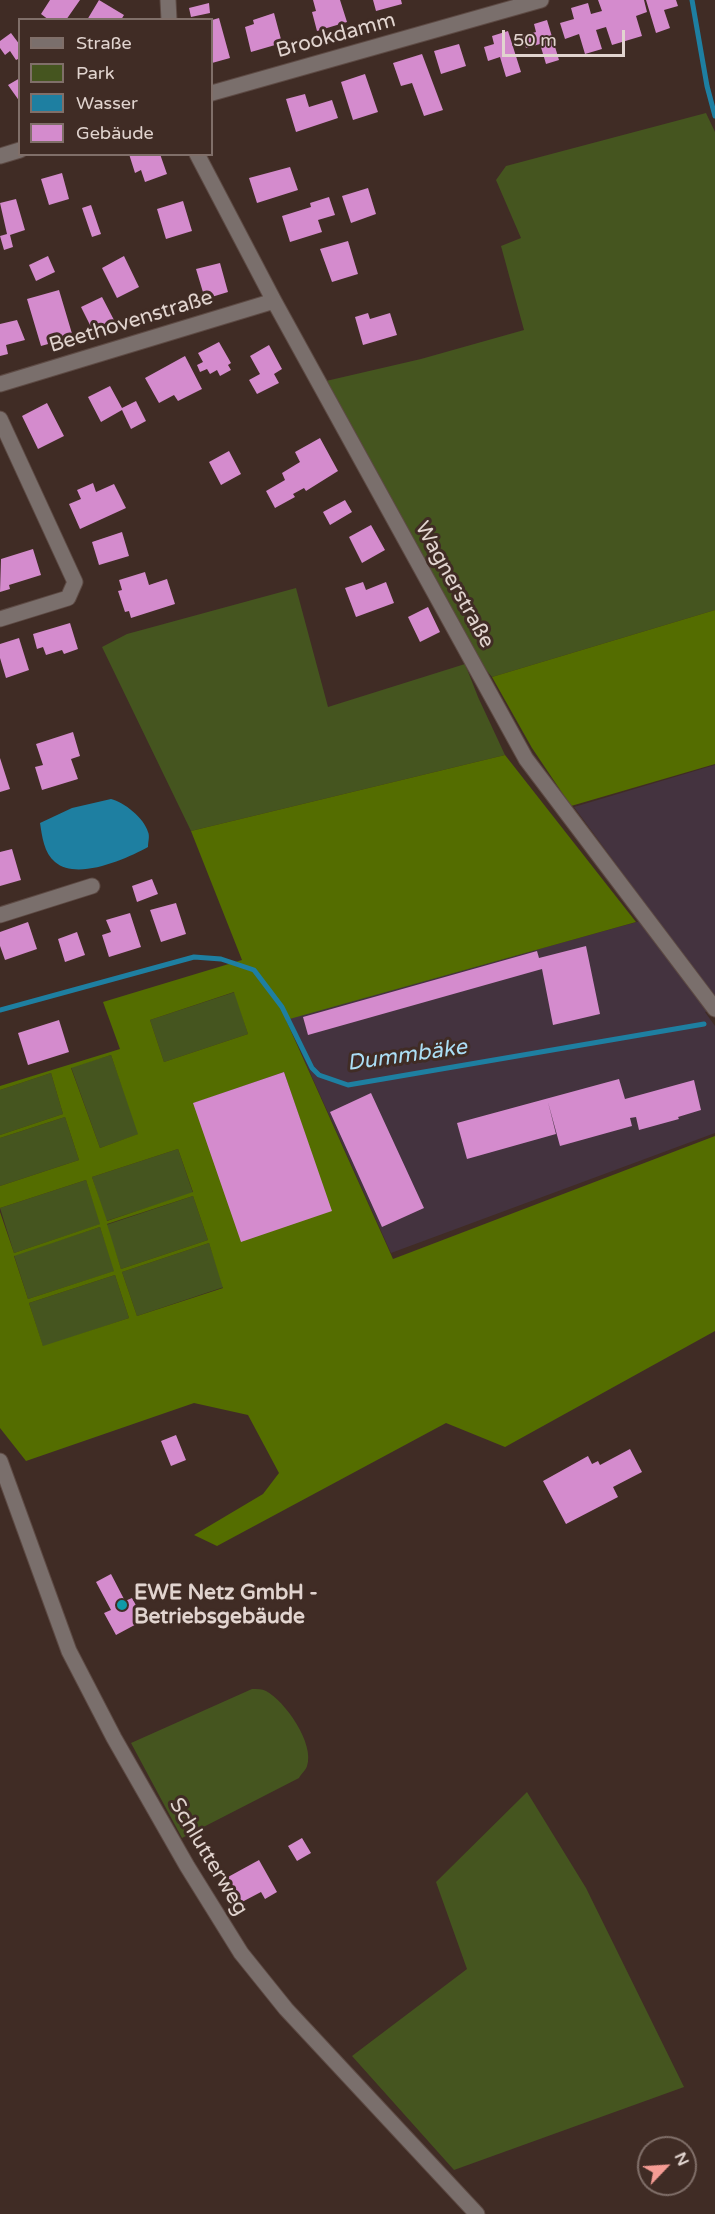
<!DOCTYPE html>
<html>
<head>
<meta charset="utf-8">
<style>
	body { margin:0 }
	#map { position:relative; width:715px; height:2214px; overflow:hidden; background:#402c25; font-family:"Varela Round",sans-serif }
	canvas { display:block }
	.legend { position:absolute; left:18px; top:18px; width:195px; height:138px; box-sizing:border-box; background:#402c25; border:2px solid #806f69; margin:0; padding:8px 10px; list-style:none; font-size:18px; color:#e1d4cf }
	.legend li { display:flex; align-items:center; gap:12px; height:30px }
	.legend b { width:30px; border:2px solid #806f69 }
	.north { position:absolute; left:637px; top:2136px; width:60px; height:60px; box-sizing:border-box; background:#402c25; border:2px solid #806f69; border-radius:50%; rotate:65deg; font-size:16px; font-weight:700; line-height:24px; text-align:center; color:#e1d4cf }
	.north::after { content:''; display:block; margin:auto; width:21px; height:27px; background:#f59c94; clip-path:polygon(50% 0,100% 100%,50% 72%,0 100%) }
	.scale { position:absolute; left:502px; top:30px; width:123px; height:27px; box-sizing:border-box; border:3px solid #e1d4cf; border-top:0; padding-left:8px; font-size:18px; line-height:21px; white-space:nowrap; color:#e1d4cf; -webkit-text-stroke:4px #402c25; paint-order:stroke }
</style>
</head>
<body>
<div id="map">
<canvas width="715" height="2214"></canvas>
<ul class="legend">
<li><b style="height:8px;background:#7a6f6c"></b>Straße</li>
<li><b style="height:16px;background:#45551f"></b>Park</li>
<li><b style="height:16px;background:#1e7fa1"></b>Wasser</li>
<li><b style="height:16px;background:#d48bcd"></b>Gebäude</li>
</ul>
<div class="north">N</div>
<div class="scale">50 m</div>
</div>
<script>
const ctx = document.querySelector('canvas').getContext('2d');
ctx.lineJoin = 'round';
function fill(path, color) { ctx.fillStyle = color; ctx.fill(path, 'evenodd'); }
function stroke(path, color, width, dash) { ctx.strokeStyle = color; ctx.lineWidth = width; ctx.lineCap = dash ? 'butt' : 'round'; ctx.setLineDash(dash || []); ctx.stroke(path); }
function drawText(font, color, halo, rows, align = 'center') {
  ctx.font = font + ' "Varela Round",sans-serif'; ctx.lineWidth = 6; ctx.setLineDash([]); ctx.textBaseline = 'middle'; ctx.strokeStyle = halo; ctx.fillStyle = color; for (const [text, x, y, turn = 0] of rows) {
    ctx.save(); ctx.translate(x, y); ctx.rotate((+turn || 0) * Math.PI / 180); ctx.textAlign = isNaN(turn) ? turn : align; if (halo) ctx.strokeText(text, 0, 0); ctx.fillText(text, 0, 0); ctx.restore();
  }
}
fill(new Path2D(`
	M715,765v245l-10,2 10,14v107l-324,120 -105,-234 369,-102 -81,-110z`), '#44333f');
fill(new Path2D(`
	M706,113l9,19v478l-223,67 -14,-17 -152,-279 95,-22 103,-29 -23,-84 20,-8 -25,-58 10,-14z
	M296,588l32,119 137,-43 13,33 27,58 -314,76 -89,-184 25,-13z
	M235,992l13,42 -84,28 -14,-42z
	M111,1055l28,79 -39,14 -29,-81z
	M51,1073l12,41 -63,21v-45z
	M65,1117l14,43 -79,26v-48z
	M178,1149l15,44 -87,28 -14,-44z
	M86,1180l15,44 -87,29 -14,-45z
	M193,1196l15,44 -87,29 -15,-44z
	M100,1227l15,44 -87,28 -14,-44z
	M209,1243l15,44 -87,29 -15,-44z
	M115,1275l14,43 -86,29 -14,-44z
	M252,1689c5,0 10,0 14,2 19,10 49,53 41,75 -1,4 -6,8 -8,12l-117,60 -51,-95z
	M527,1792l59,96 98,199 -230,83 -102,-114 115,-87 -31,-87z`), '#45551f');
fill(new Path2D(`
	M715,610v154l-144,42 -39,-58 -40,-71z
	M505,755l131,167 -350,98 107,239 322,-123v195l-210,116 -59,-24 -229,123 -23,-11 69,-41 16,-21 -31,-58 -54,-12 -168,58 -26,-33v-216l14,41 86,-29 -14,-44 -86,28v-22l79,-26 -14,-43 -65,21v-3l63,-21 -12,-41 -51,17v-4l120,-37 -17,-47 139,-42 -51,-129zM234,992l14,42 -84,28 -14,-42zM111,1055l27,79 -38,14 -29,-80zM284,1072l47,139 -137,-108zM178,1149l15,43 -86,29 -15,-44zM193,1196l15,44 -87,29 -14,-45zM100,1227l14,44 -86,28 -14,-43zM209,1243l14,45 -86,28 -15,-44zM115,1275l14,43 -86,28 -14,-43z`), '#546d00');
fill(new Path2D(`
	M111,799c13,3 33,19 37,33 2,4 0,10 0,15 -22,12 -71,34 -93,15 -11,-9 -13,-26 -15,-39l32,-15z`), '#1e7fa1');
stroke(new Path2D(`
	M692,0l15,86 8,30
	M0,1010l194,-53 27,2 33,11 28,37 30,61 7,7 29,10 356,-61`), '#1e7fa1', 5);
fill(new Path2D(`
	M50,0h30l-14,20h-17l-8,-6z
	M99,0l25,15 -3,5h-34z
	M313,0h27l7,22 -30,9 -5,-19 4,-1z
	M373,0h28l1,4 -26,7z
	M598,0h46l3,12 -11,4 6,20 -30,9 -6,-18 -10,3 6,19 -17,5 -6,-20 -14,5 -5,-16 14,-4 -3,-11 17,-5 3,11 11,-3z
	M646,0h30l2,6 -14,4 6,18 -14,5z
	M209,3l1,10 -19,4 -2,-9z
	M274,13l8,30 -31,9 -6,-25 9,-3 -1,-4z
	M219,18l11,40 -18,5v-43z
	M547,20l12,40 -13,4 -6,-20 -14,4 -4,-12 14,-4 -2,-8z
	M508,31l13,41 -15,5 -6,-20 -12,4 -4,-14 10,-3 -2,-8z
	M11,33l9,12v13l-4,2 -6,-9 -5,4 -5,-7v-7z
	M459,44l7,22 -25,8 -7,-23z
	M422,54l21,56 -19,6 -12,-33 -11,3 -8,-23z
	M365,74l13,38 -25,8 -12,-38z
	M20,78v24l-12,-17z
	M305,94l4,13 23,-7 6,18 -42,14 -10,-33z
	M129,154h31l7,20 -22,8 -4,-12 -6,3z
	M290,167l8,23 -41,13 -8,-25z
	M62,173l7,26 -20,6 -8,-26z
	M368,188l8,26 -25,9 -9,-27z
	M329,197l6,18 -17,5 4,12 -32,10 -8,-26 29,-9 -1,-4z
	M16,199l9,31 -15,5 3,12 -9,3 -4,-14 7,-2 -7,-31z
	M183,201l9,30 -26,8 -9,-30z
	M91,205l10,29 -9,3 -10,-29z
	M348,241l10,33 -26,8 -12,-33z
	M48,256l7,16 -19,9 -7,-16z
	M124,256l15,31 -22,11 -15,-30z
	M220,263l8,29 -23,7 -9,-30z
	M59,290l14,47 -32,9 -14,-47z
	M102,297l12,23 -21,11 -12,-24z
	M368,313l2,6 20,-6 7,22 -34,10 -8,-28z
	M17,320l8,20 -19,5 2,9 -8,2v-32z
	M219,342l12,21 -3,2 3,5 -11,6 -3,-6 -7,4 -3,-5 -7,3 -3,-7 6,-3 -5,-9z
	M269,345l13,24 -8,5 5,9 -22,11 -8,-14 11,-6 -10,-18z
	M185,356l17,33 -24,12 -4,-6 -15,8 -14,-25z
	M110,386l12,22 14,-7 10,20 -15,8 -9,-19 -21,12 -13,-25z
	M47,403l17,33 -26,13 -16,-33z
	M320,438l18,33 -32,20 -2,-3 -11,6 2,3 -20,11 -9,-17 19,-11 -3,-7 18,-11 -5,-10z
	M229,451l12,23 -20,11 -12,-23z
	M93,483l3,9 18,-8 12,24 -46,21 -11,-25 12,-5 -4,-9z
	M345,500l7,12 -22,13 -7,-13z
	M371,525l14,25 -23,13 -13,-26z
	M122,532l7,24 -30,9 -7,-23z
	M33,549l8,26 -32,10 1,4 -10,3 1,-33z
	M145,572l4,13 18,-6 8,25 -44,14 -2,-7 -4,1 -7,-21 4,-1 -3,-10z
	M363,582l3,8 20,-8 8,21 -38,14 -11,-29z
	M428,607l12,25 -20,10 -12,-25z
	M70,623l8,26 -14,5 -2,-4 -16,5 -3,-8 -6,2 -4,-15z
	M19,638l10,32 -23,8 -6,-20v-14z
	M73,732l7,24 -9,3 7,20 -36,11 -7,-23 8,-2 -7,-21z
	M0,758l10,31 -10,3z
	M12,849l9,31 -21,6v-34z
	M152,879l6,15 -21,8 -5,-16z
	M176,903l10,31 -25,8 -11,-32z
	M130,913l11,34 -32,10 -7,-22 9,-3 -5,-12z
	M28,922l9,27 -32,11 -5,-14v-14z
	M77,932l8,23 -20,7 -7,-23z
	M586,946l14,68 -47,11 -11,-56 -234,66 -5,-18 234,-66 2,7z
	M59,1020l10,32 -41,13 -10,-32z
	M284,1072l48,139 -91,31 -48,-139z
	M619,1079l6,20 69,-19 7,30 -23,7 1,2 -40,11 -3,-13 -6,1 2,8 -72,20 -12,-44 8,32 -89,25 -10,-36z
	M371,1093l53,115 -42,19 -52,-115z
	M176,1435l10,25 -15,6 -10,-25z
	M630,1449l12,23 -29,15 5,10 -52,27 -23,-43 45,-25 4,8 6,-3 2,4z
	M111,1574l14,27 7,-3 12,22 -28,15 -12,-22 7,-3 -15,-28z
	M302,1838l9,15 -14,8 -9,-15z
	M259,1860l18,32 -12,7 -4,-7 -19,10 -14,-25z`), '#d48bcd');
const minor = new Path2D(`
	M168,0l1,20
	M212,93l329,-93
	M197,154l77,147 252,458 189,250
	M0,156l20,-6
	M0,384l274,-83
	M0,419l75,163 -7,16 -68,21
	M0,915l92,-29
	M0,1461l69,190 45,87 73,128 54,87 45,56 191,205`);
stroke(minor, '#5d4a44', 17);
stroke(minor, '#7a6f6c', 15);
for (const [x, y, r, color] of [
	[122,1605,6,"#0f9aa8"]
]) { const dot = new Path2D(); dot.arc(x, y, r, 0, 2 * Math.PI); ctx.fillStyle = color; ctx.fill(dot); stroke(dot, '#402c25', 2); }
drawText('21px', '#e1d4cf', '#402c25', [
	["Brookdamm",336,36,-15],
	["Beethovenstraße",131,322,-17],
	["Wagnerstraße",454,585,61],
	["Schlutterweg",208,1857,59]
]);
drawText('bold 21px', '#e1d4cf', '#402c25', [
	["EWE Netz GmbH -",134,1593],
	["Betriebsgebäude",134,1617]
], 'left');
drawText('italic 22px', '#abdef5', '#402c25', [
	["Dummbäke",407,1056,-8]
]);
</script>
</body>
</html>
